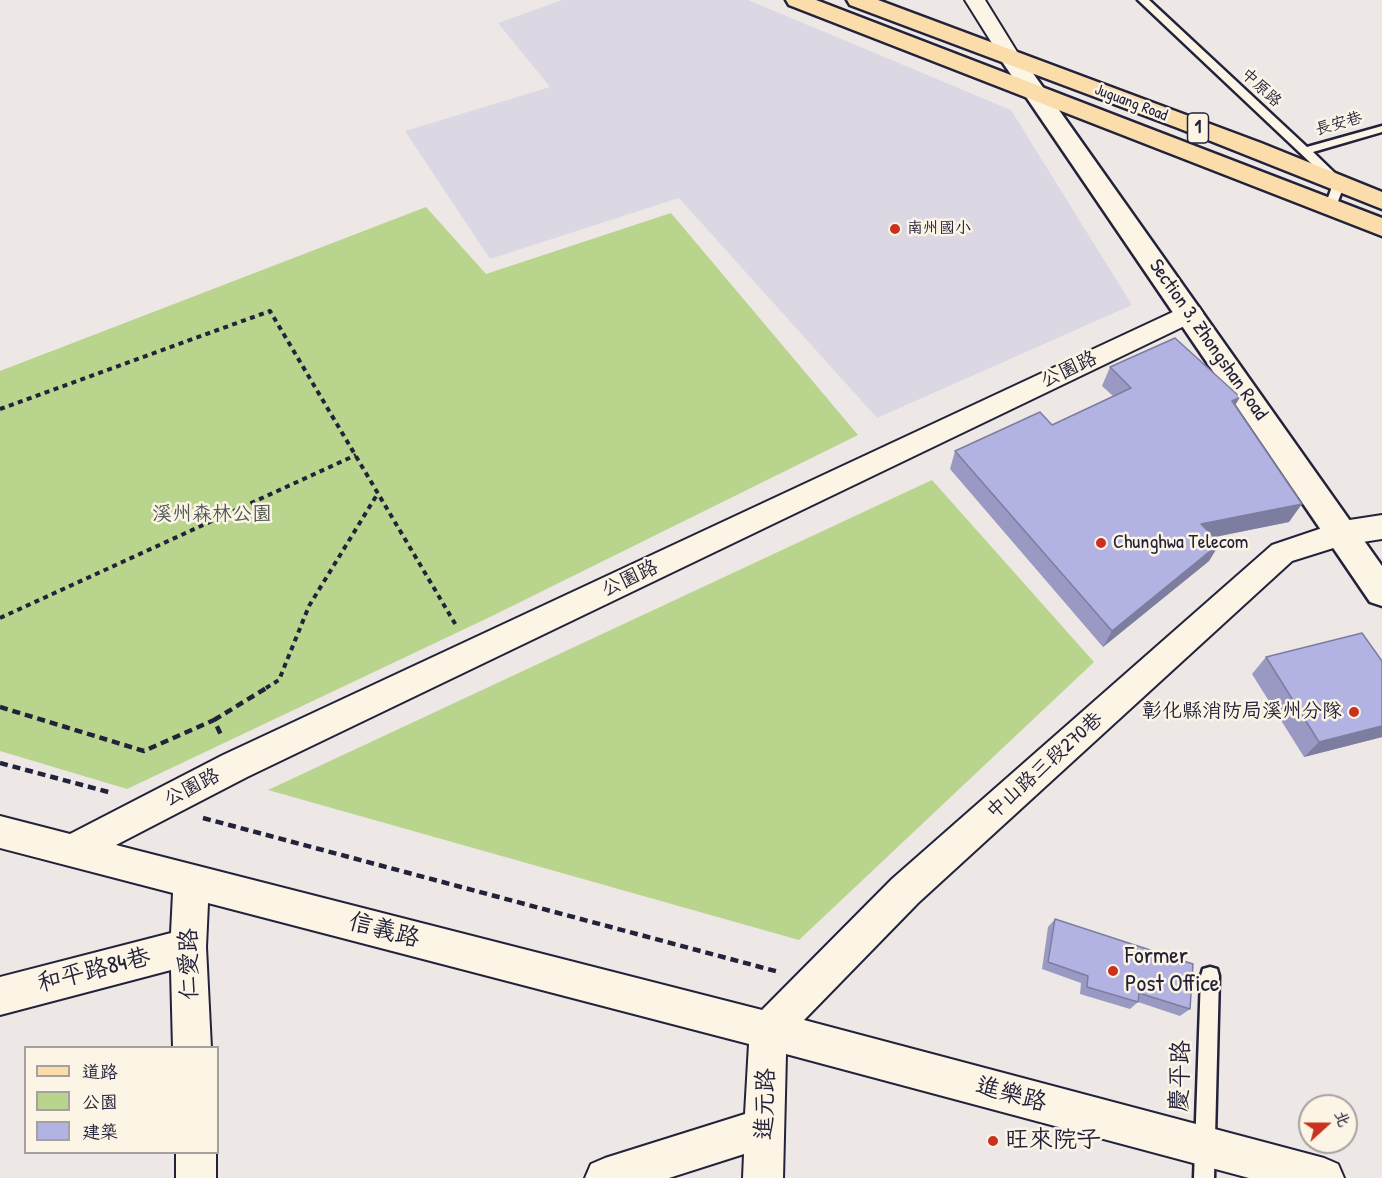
<!DOCTYPE html>
<html>
<head>
<meta charset="utf-8">
<style>
	body { margin:0 }
	#map { position:relative; width:1382px; height:1178px; overflow:hidden; background:#ede8e5; font-family:"Patrick Hand","LXGW WenKai TC",sans-serif }
	canvas { display:block }
	.legend { position:absolute; left:24px; top:1046px; width:195px; height:108px; box-sizing:border-box; background:#fcf5e5; border:2px solid #a5a1a1; margin:0; padding:8px 10px; list-style:none; font-size:18px; color:#22223b }
	.legend li { display:flex; align-items:center; gap:12px; height:30px }
	.legend b { width:30px; border:2px solid #a5a1a1 }
	.north { position:absolute; left:1298px; top:1094px; width:60px; height:60px; box-sizing:border-box; background:#fcf5e5; border:2px solid #a5a1a1; border-radius:50%; rotate:69deg; font-size:16px; font-weight:700; line-height:24px; text-align:center; color:#22223b }
	.north::after { content:''; display:block; margin:auto; width:21px; height:27px; background:#c8321e; clip-path:polygon(50% 0,100% 100%,50% 72%,0 100%) }
</style>
</head>
<body>
<div id="map">
<canvas width="1382" height="1178"></canvas>
<ul class="legend">
<li><b style="height:8px;background:#faddab"></b>道路</li>
<li><b style="height:16px;background:#b9d48c"></b>公園</li>
<li><b style="height:16px;background:#b2b2e3"></b>建築</li>
</ul>
<div class="north">北</div>
</div>
<script>
const ctx = document.querySelector('canvas').getContext('2d');
ctx.lineJoin = 'round';
function fill(path, color) { ctx.fillStyle = color; ctx.fill(path, 'evenodd'); }
function stroke(path, color, width, dash) { ctx.strokeStyle = color; ctx.lineWidth = width; ctx.lineCap = dash ? 'butt' : 'round'; ctx.setLineDash(dash || []); ctx.stroke(path); }
function drawText(font, color, halo, rows, align = 'center') {
  ctx.font = font + ' "Patrick Hand","LXGW WenKai TC",sans-serif'; ctx.lineWidth = 5; ctx.setLineDash([]); ctx.textBaseline = 'middle'; ctx.strokeStyle = halo; ctx.fillStyle = color; for (const [text, x, y, turn = 0] of rows) {
    ctx.save(); ctx.translate(x, y); ctx.rotate((+turn || 0) * Math.PI / 180); ctx.textAlign = isNaN(turn) ? turn : align; if (halo) ctx.strokeText(text, 0, 0); ctx.fillText(text, 0, 0); ctx.restore();
  }
}
fill(new Path2D(`
	M562,0h186l263,110 121,195 -255,113 -198,-220 -189,61 -85,-128 145,-44 -52,-64z`), '#dbd8e4');
fill(new Path2D(`
	M426,207l60,67 185,-61 187,222 -368,182 -363,172 -127,-38v-380z
	M932,480l162,182 -295,278 -531,-150z`), '#b9d48c');
const service = new Path2D(`
	M1138,0h11l158,147 75,-21v6l-69,20 32,31 -10,26 -4,1 -6,-4 8,-22z
	M1210,967l7,2 2,7 -5,202h-20l7,-202 2,-7z`);
const minor = new Path2D(`
	M965,0h20l37,60 -3,4 -7,2 -7,-2z
	M1190,304l9,3 4,6 -4,6 -952,458 -131,68 646,165 130,-131 380,-334 71,-24 39,-6v24l-39,6 -51,16 -374,342 -114,117 520,138 14,6 6,14h-95l-463,-124 -3,124h-40l1,-24 -75,24h-84l6,-14 14,-6 140,-44 4,-70 -541,-141 -2,44 5,101h-38l-2,-78 -171,45v-38l171,-44 2,-40 -173,-45v-32l70,18 153,-79z
	M176,1152h40v26h-40z`);
const secondary = new Path2D(`
	M1012,53l8,2 362,511v40l-12,-4 -369,-542 3,-5z`);
const primary = new Path2D(`
	M786,0h30l566,218v18l-593,-231z
	M847,0h31l383,143 121,49v17l-204,-81 -328,-123z`);
stroke(service, '#22223b', 5);
stroke(minor, '#22223b', 4);
stroke(secondary, '#22223b', 5);
stroke(primary, '#22223b', 5);
stroke(new Path2D(`
	M0,409l270,-98 187,316
	M0,618l356,-163
	M266,688l13,-8 30,-74 69,-113`), '#22223b', 4, [5, 4.5]);
stroke(new Path2D(`
	M0,707l144,44 70,-31 8,17
	M214,720l54,-33
	M0,763l112,30
	M203,818l576,154`), '#22223b', 4.5, [8, 5]);
fill(service, '#fcf5e5');
fill(minor, '#fcf5e5');
fill(secondary, '#fcf5e5');
fill(primary, '#faddab');
fill(new Path2D(`
	M1110,367l130,30 -5,8 54,117 -75,15 6,6 -11,18 -106,86 -153,-178 5,-18 97,-26 61,-29 -11,-10z
	M1266,657l116,4v76l-78,20 -52,-83z
	M1055,919l135,90 -10,7 -42,-14 -8,7 -50,-15 1,-11 -39,-14 6,-42z`), '#9999c3');
fill(new Path2D(`
	M1240,397l-11,19 3,-15z
	M1302,504l-13,18 -99,20 11,-18z
	M1220,543l-11,18 -106,86 9,-16z
	M1382,726v11l-78,20 15,-15z`), '#7d7d9f');
const building = new Path2D(`
	M1175,338l65,59 -8,4 70,103 -101,20 19,19 -108,88 -157,-180 85,-39 12,13 79,-37 -21,-21z
	M1362,633l20,28v65l-63,16 -53,-85z
	M1055,919l138,45 -3,45 -51,-16 -1,9 -51,-15 1,-11 -40,-14z`);
fill(building, '#b2b2e3');
stroke(building, '#7d7d9f', 1.5);
for (const [x, y, r, color] of [
	[895,229,6,"#c8321e"],
	[1101,543,6,"#c8321e"],
	[1354,712,6,"#c8321e"],
	[1113,971,6,"#c8321e"],
	[993,1141,6,"#c8321e"]
]) { const dot = new Path2D(); dot.arc(x, y, r, 0, 2 * Math.PI); ctx.fillStyle = color; ctx.fill(dot); stroke(dot, '#fcf5e5', 2); }
drawText('16px', '#22223b', '#fcf5e5', [
	["中原路",1261,88,43],
	["Juguang Road",1131,103,21],
	["長安巷",1339,124,-16]
]);
drawText('16px', '#22223b', '#fcf5e5', [
	["南州國小",907,229]
], 'left');
for (const [x, y, w] of [
	[1198,128,21]
]) { const box = new Path2D(); box.roundRect(x - w / 2, y - 15, w, 30, 4.5); ctx.fillStyle = '#fcf5e5'; ctx.fill(box); stroke(box, '#22223b', 1.5); }
drawText('bold 18px', '#22223b', null, [
	["1",1198,128]
]);
drawText('20px', '#22223b', '#fcf5e5', [
	["Section 3, Zhongshan Road",1208,340,55],
	["公園路",1069,370,-25],
	["公園路",630,579,-25],
	["中山路三段270巷",1045,766,-42],
	["公園路",192,788,-27]
]);
drawText('20px', '#4f5753', '#fcf5e5', [
	["溪州森林公園",212,515]
]);
drawText('20px', '#22223b', '#fcf5e5', [
	["Chunghwa Telecom",1113,543],
	["彰化縣消防局溪州分隊",1342,712,"right"]
], 'left');
drawText('24px', '#22223b', '#fcf5e5', [
	["信義路",384,931,15],
	["仁愛路",190,964,-91],
	["和平路84巷",94,971,-14],
	["慶平路",1181,1076,-88],
	["進樂路",1011,1095,15],
	["進元路",766,1104,-88]
]);
drawText('24px', '#22223b', '#fcf5e5', [
	["Former",1125,957],
	["Post Office",1125,985],
	["旺來院子",1005,1141]
], 'left');
</script>
</body>
</html>
